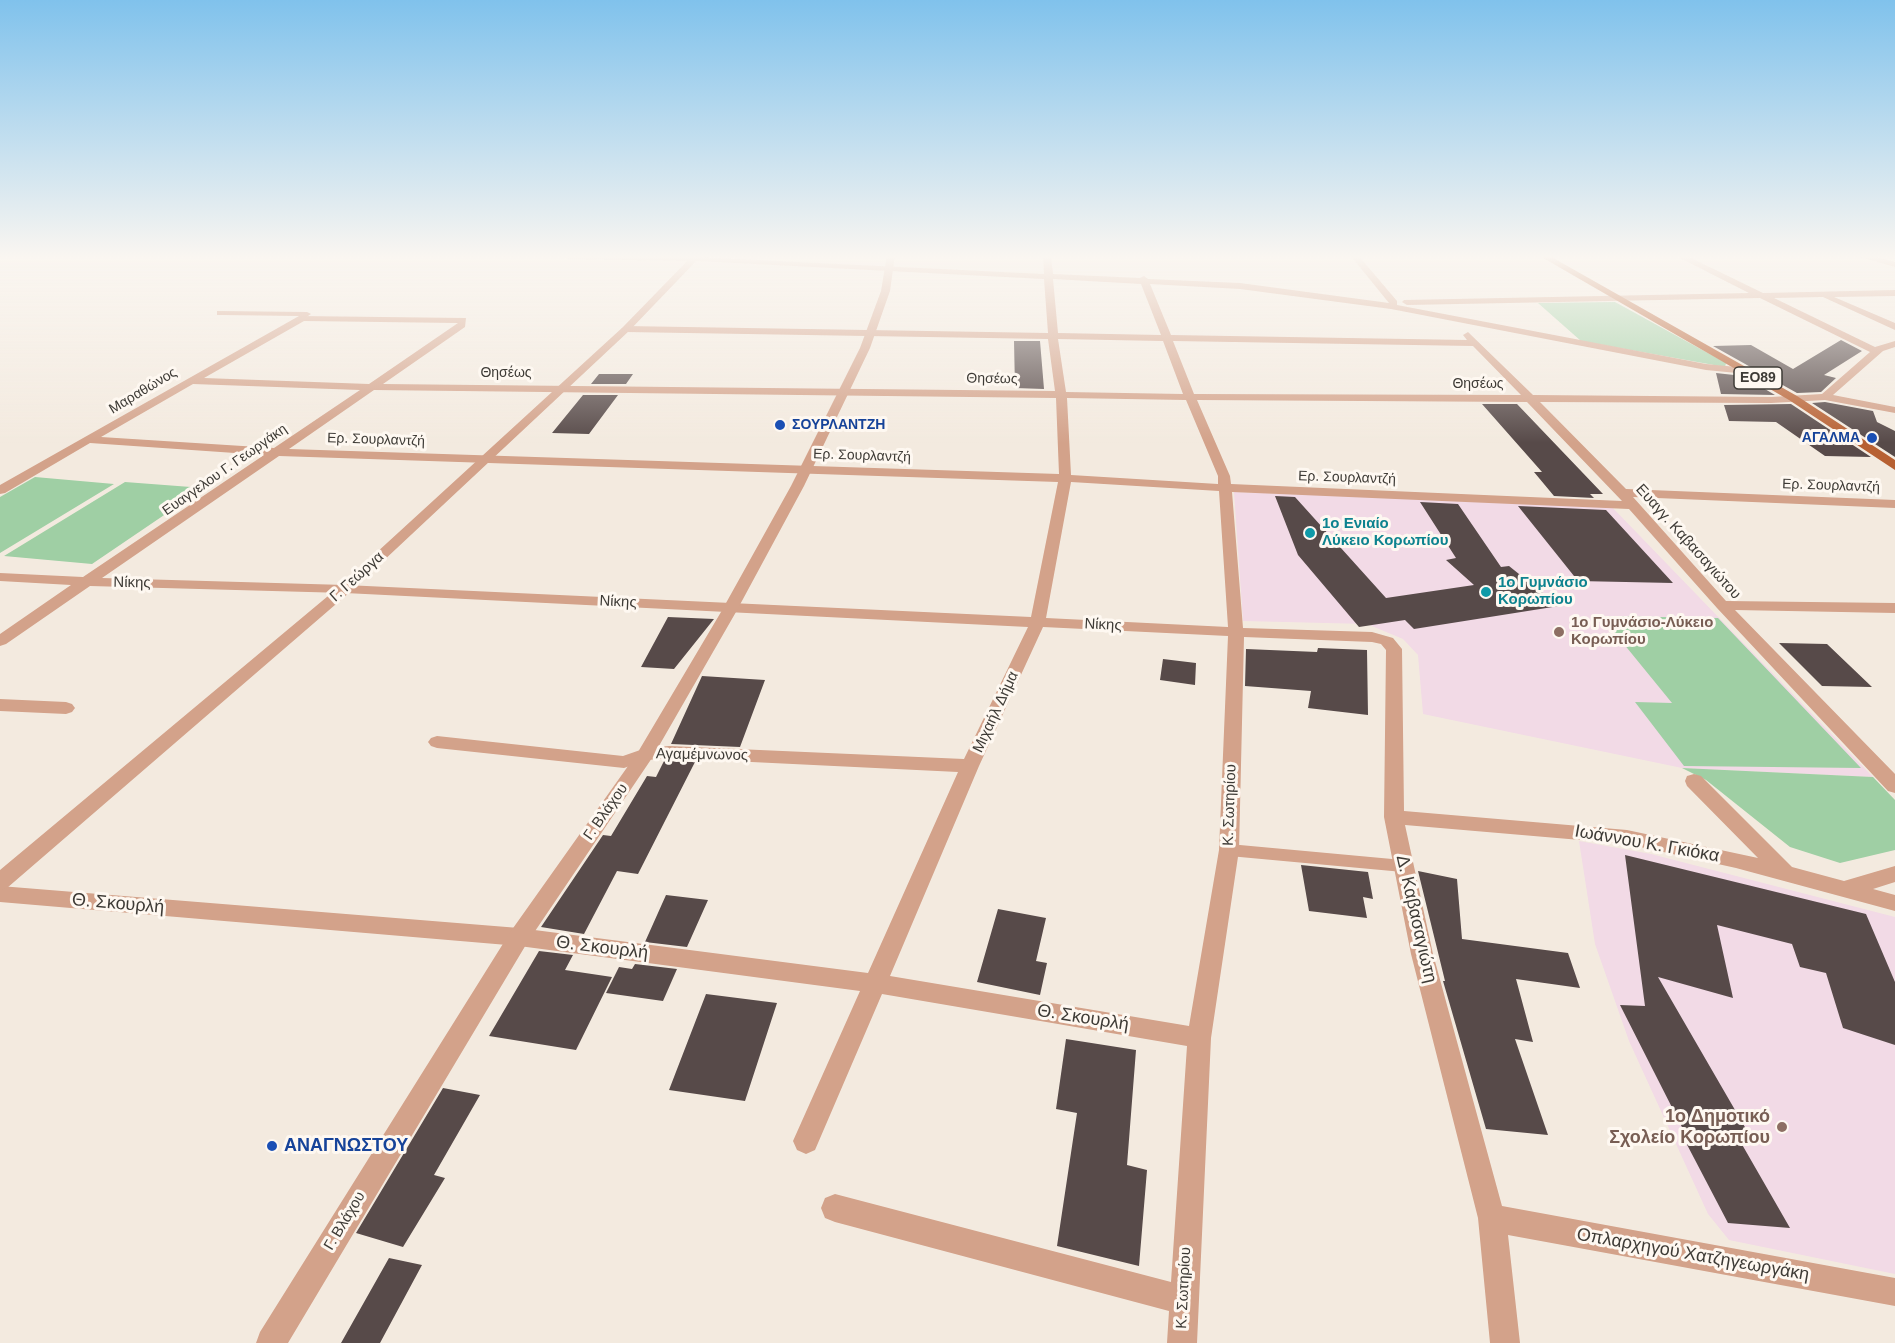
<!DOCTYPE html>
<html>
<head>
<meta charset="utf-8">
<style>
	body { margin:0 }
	canvas { display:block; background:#f3eadf }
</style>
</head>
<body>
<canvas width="1895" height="1343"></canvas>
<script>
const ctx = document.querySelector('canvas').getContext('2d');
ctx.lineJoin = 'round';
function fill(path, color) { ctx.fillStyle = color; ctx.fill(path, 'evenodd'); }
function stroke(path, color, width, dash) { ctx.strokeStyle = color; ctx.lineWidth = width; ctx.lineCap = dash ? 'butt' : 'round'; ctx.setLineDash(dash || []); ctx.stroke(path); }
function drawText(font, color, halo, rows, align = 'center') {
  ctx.font = font + ' Arial,sans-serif'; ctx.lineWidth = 6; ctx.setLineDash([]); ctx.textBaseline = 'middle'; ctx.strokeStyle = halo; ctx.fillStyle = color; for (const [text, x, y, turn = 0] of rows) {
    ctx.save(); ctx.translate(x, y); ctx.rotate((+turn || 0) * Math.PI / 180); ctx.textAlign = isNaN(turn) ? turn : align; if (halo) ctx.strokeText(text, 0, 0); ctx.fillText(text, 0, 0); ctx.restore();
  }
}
fill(new Path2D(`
	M1234,492l376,13 263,272 -191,-9 -259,-54 -5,-59 -15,-16 -36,-15 -124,-3z
	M1579,841l72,13 244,63v357l-166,-34 -21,-26 -79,-173 -34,-97z`), '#f2dae6');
fill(new Path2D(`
	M1615,302l111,61 -1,4 -144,-26 -43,-38z
	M35,477l79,7 -114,69v-56z
	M125,482l79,6 -112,76 -88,-8z
	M1601,616l117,2 143,150 -177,-2 -49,-64 37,1z
	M1682,768l191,9 22,23v50l-55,13 -50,-16 -84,-67z`), '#9fcfa4');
fill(new Path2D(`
	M1841,340l21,11 -38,24 12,3 -15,14 -24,1 -84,-47 38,-1 42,24z
	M1014,341h26l4,48 -29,-1z
	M1716,373l27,3 32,19 -54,-1z
	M599,374h34l-7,10h-35z
	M583,395h35l-29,39 -37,-1z
	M1825,402l48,9 4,11 18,9v26l-83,-54z
	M1482,404h35l86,90h-13l4,4 -40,-2 -20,-24h8z
	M1791,404l80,53 -46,-1 -49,-34 -47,-1 -5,-16z
	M1275,496l20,1 91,101 88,-13 -28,-25 10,-2 -36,-56 38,2 43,63 8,-1 50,40 -145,23 -9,-9 -46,7 -61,-72z
	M1518,506l88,4 67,73 -95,-2z
	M668,617l46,2 -40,50 -33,-2z
	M1779,643l48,1 45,43 -50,-1z
	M1318,648l49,2 1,65 -60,-7 3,-17 -66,-5 1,-37 71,3z
	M1163,659l33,4 -1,22 -35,-5z
	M702,676l63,4 -25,67 -69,-3z
	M664,761l31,1 -57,112 -21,-3 -33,63 -43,-7 62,-92 8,1 36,-60 9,1z
	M1625,855l241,59 29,68v63l-52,-17 -17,-55 -26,-6 -8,-23 -75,-19 16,73 -75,-21 95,164h-13l50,87 -62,-5 -45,-86h4l-67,-132 25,1z
	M1301,865l67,7 5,27 -10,-2 4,21 -58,-7z
	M1418,871l39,8 5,60 106,14 12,35 -64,-9 17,63 -18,-3 33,96 -62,-6 -43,-148h2z
	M666,895l42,5 -21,47 -42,-5z
	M998,909l48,9 -10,43 11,2 -7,32 -63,-13z
	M539,951l34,4 -8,15 47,7 -36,73 -87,-14z
	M635,964l42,5 -14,32 -57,-8 13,-26 13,2z
	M706,994l71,9 -32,98 -76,-11z
	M1066,1039l70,11 -9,115 20,5 -8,96 -82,-20 20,-133 -21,-4z
	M443,1088l37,7 -46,80 11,3 -42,69 -47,-14z
	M389,1258l33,7 -42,78h-39z`), '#574a49');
fill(new Path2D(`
	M217,311l90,1 4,2 -9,6 -4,-2 2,-2 -80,-1h-3z
	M1229,844l174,16 6,2 2,4 -2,4 -6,2 -174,-16 -6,-2 -2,-4 2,-4z`), '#d3a28a');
fill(new Path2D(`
	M565,255l131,2 348,17 -1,-19h8l2,19 87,4 4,-2 4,3 92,4 149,20 -39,-48h8l39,46v4l309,59 41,4 5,3 -5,3 -41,-4 -315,-61 -151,-20 -90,-5 21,51 296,5 -4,-5 5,-3 65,63 238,2 51,-3 48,-42 -110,-54 -353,7 -5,-3 2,-2 345,-7 -75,-38h11l78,38 132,-3v6l-61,1 61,26v7l-72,-33 -49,1 101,49 20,-6v6l-12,4 -50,44 62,12v6l-70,-13 -54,3 -231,-1 86,87 269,11v8l-262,-11 93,104 169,2v10l-160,-3 160,164v19l-7,-2 -171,-183 -88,-99 -397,-17 11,136 129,4 21,6 9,11 2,162 223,19 131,28 -71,-72 -2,-5 2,-5 7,-2 7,2 91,91 52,14 51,-15v16l-22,7 22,6v16l-159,-43 -109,-24 -222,-19 28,129 69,252 393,72v28l-387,-71 12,108h-30l-12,-125 -67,-264 -27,-137 2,-167 -5,-6 -9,-2 -128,-5 -5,213 -28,188 -14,305h-30l2,-32 -334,-89 -10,-4 -4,-10 4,-10 10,-4 336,88 16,-236 -305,-52 -67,156 -9,4 -9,-4 -4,-9 67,-150 -341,-45 -519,-44v-16l519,42 349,45 90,-201 -289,-14 -21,2 -24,8 -187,-20 -6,-2 -3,-4 3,-4 6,-2 186,20 23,-8 23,-2 295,13 64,-132 -683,-34 -255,-7 -84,58 -6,2v-12l71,-49 -71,-4v-8l83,4 181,-122 -174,-12 -85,50 -5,1v-9l299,-169 167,2 -1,9 -82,57 672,7 -7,-52 -422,-7 -5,-3 5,-3 422,7 -4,-54 -348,-18 -129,-2 -4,-2zM1053,279l88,5 20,51 -103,-2zM304,321l154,2 -89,61 -165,-6zM1058,339l105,2 20,53 -117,-2zM1173,341l300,5 48,49 -327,-1zM193,384l167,6 -86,58 -173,-11zM374,390l682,8 3,76 -770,-25zM1067,398l119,2 32,76v8l-147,-9zM1197,400l330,2 95,99 -391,-17 -1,-8zM279,456l779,26 -27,135 -686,-32 -243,-7zM1071,482l148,9 9,136 -182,-9zM1043,627l185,9 -9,214 -30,176 -299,-50 89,-210z
	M1853,255h14l28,7v5z
	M0,699l66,3 6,2 3,4 -3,4 -6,2 -66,-3z`), '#d3a28a');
fill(new Path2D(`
	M693,255h9l-73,76 -279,261 -343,296 -7,2v-20l340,-284 283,-259z
	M887,255h8l-5,36 -20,57 -66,138 -68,126 -84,146 -125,185 -239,400h-32l4,-11 251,-401 127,-179 83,-140 70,-126 69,-138 21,-57z`), '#d3a28a');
fill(new Path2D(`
	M1538,255h10l249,141 98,64v10l-106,-70z`), '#b76032');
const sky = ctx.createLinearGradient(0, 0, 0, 443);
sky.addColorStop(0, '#80c2ec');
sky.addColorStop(0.58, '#faf6f1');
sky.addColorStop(1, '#faf6f100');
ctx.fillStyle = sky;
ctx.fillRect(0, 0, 1895, 443);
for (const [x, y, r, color] of [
	[780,425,6,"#1a4fb4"],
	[1872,438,6,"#1a4fb4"],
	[1310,533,6,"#0f9aa8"],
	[1486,592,6,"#0f9aa8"],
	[1559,632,6,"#8d6e63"],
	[1782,1127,6,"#8d6e63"],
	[272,1146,6,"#1a4fb4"]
]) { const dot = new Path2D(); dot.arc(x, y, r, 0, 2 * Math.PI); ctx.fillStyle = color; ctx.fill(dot); stroke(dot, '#fef8f1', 2); }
drawText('14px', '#3e3b36', '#fef8f1', [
	["Θησέως",506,373],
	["Θησέως",992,379,1],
	["Θησέως",1478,384],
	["Μαραθώνος",143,391,-31],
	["Ερ. Σουρλαντζή",376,440,2],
	["Ερ. Σουρλαντζή",862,456,2],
	["Ευαγγελου Γ. Γεωργάκη",225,470,-35],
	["Ερ. Σουρλαντζή",1347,478,2],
	["Ερ. Σουρλαντζή",1831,486,2]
]);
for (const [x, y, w] of [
	[1758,378,48]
]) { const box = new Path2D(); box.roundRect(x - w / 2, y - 11, w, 22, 4.5); ctx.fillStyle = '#fef8f1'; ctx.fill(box); stroke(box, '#3e3b36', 1.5); }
drawText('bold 14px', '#3e3b36', null, [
	["ΕΟ89",1758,378]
]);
drawText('bold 14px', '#164399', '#fef8f1', [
	["ΣΟΥΡΛΑΝΤΖΗ",792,425],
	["ΑΓΑΛΜΑ",1860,438,"right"]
], 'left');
drawText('bold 15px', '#0d838f', '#fef8f1', [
	["1ο Ενιαίο",1322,524],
	["Λύκειο Κορωπίου",1322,541],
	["1ο Γυμνάσιο",1498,583],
	["Κορωπίου",1498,600]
], 'left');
drawText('15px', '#3e3b36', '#fef8f1', [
	["Ευαγγ. Καβασαγιώτου",1688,542,48],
	["Γ. Γεώργα",357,577,-42],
	["Νίκης",132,583,1],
	["Νίκης",618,602,3],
	["Νίκης",1103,625,3],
	["Μιχαήλ Δήμα",996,712,-65],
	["Αγαμέμνωνος",702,755,1],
	["Κ. Σωτηρίου",1230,805,-88],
	["Γ. Βλάχου",606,812,-55],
	["Γ. Βλάχου",345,1221,-59],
	["Κ. Σωτηρίου",1184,1288,-87]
]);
drawText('bold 15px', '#785e54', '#fef8f1', [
	["1ο Γυμνάσιο-Λύκειο",1571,623],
	["Κορωπίου",1571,640]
], 'left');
drawText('18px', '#3e3b36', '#fef8f1', [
	["Ιωάννου Κ. Γκιόκα",1647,844,10],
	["Θ. Σκουρλή",118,904,5],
	["Δ. Καβασαγιώτη",1416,919,77],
	["Θ. Σκουρλή",602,948,7],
	["Θ. Σκουρλή",1083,1018,9],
	["Οπλαρχηγού Χατζηγεωργάκη",1693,1255,10]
]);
drawText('bold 18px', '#785e54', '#fef8f1', [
	["1ο Δημοτικό",1770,1117],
	["Σχολείο Κορωπίου",1770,1138]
], 'right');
drawText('bold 18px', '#164399', '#fef8f1', [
	["ΑΝΑΓΝΩΣΤΟΥ",284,1146]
], 'left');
</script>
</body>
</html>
